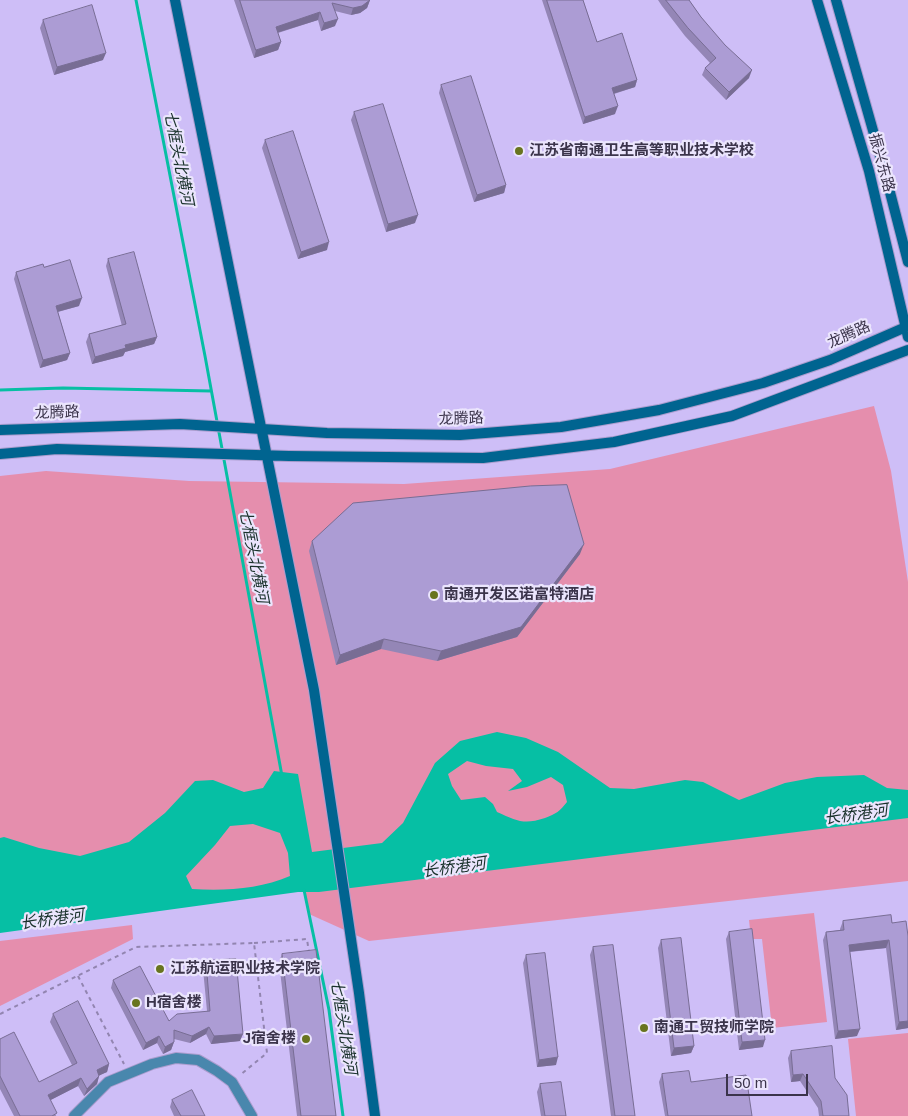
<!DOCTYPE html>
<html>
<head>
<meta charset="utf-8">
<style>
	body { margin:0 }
	#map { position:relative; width:908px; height:1116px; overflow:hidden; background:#cebef7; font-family:Helvetica,sans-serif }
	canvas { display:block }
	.scale { position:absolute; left:726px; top:1074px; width:82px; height:22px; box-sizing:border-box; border:2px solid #3b344b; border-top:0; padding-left:6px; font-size:15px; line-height:18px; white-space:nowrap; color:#3b344b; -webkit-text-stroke:4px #ebe5fd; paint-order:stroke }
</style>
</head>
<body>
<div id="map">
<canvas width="908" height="1116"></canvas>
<div class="scale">50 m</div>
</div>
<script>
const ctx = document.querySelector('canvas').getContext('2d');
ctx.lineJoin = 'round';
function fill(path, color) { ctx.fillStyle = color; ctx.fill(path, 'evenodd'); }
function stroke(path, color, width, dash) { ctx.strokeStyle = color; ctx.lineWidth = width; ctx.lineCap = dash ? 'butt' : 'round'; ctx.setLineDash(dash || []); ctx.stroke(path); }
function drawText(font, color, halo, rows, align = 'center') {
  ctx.font = font + ' Helvetica,"Noto Sans SC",sans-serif'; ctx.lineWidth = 4.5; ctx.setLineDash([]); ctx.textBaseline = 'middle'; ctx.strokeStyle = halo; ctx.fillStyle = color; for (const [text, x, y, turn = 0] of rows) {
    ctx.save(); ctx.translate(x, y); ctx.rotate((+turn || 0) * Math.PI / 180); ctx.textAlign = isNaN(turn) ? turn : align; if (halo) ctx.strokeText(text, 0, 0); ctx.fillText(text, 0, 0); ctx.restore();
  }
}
fill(new Path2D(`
	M874,406l17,65 17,111v299l-539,60 -60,-27 -6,-25 -303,38v-451l46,-5 143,10 215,3 206,-15z
	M814,913l13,109 -55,6 -10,-89h-11l-2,-19z
	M132,925l1,14 -133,67v-65z
	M908,1033v83h-52l-8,-77z`), '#e58ead');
fill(new Path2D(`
	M497,732l29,6 32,14 52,36 24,1 51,-9 18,2 36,18 46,-17 32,-6 47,-2 23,13 21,2v28l-589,74h-21l-298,41v-95l4,-1 35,11 41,8 49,-14 36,-29 30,-32 18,-1 31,12 19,-4 11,-17 24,3 14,78 70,-9 21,-20 32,-60 25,-22zM467,761l19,5 27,3 9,12 -14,10 19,-4 24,-10 12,8 4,17c-7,9 -11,12 -22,16 -21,7 -28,3 -48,-6l-4,-8 -8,-7 -24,3 -9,-14 -4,-12zM253,824l27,9 8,20 2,23c-30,13 -64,15 -98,13l-6,-13 29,-31 15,-19z`), '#06bfa4');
stroke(new Path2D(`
	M136,0l69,356 77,420
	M0,390l63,-2 148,3
	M304,890l25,120 14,106`), '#06bfa4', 3);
const street = new Path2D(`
	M74,1116l34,-34 44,-18 24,-6 22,2 19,11 15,11 20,34`);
const secondary = new Path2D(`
	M175,0l139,690 45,303 16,123
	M817,0l52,171 39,166
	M836,0l49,173 23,89
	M0,430l180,-6 147,9 133,2 101,-8 98,-17 104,-27 67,-23 78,-34
	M0,454l57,-5 232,7 194,2 131,-16 118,-26 176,-66`);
stroke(street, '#ab9dce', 12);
stroke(secondary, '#ab9dce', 12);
stroke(new Path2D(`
	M254,943l53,-4 2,14
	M78,976l46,88
	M0,1014l136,-67 118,-4 13,110 -27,22`), '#9285b0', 2, [4, 4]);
stroke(street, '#4987ad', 10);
stroke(secondary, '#006490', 10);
fill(new Path2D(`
	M234,0h136l-3,8 -7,5 -9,2 -16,-4v15l-14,5 -3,-11 -40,13 3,9 -3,8 -24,8z
	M542,0h41l14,42 40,38 -2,7 -21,7 1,20 -32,10z
	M658,0h31l12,17 48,61 -23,22 -24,-25 3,-7 5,-5 -25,-27 -23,-30z
	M43,20l60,40 -49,15 -14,-47z
	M441,85l65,100 -2,8 -30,9 -35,-109z
	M354,112l61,111 -29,9 -35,-112z
	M265,140l62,110 -29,9 -36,-111z
	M108,259l49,78 -3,7 -29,8 -2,4 -31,8 -6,-22 3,-8 33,-8 -16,-60z
	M44,267l35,39 -21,6 12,41 -3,7 -27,8 -26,-89 2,-7z
	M312,541l268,13 -63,83 -80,24 -56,-12 -45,16 -27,-114z
	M891,915l17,113 -12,2 -10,-82 -36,4 7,84 -22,3 -12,-99 3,-8 14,-2v-1l3,-8z
	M729,932l34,115 -24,3 -13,-111z
	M661,940l33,106 -3,7 -20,3 -13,-108z
	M593,947l42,169h-24l-21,-161z
	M282,954l54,162h-39l-18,-154z
	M526,955l30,110 -19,2 -14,-104z
	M206,961l34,80 -29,3 -5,-10 -16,9 -16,-4v3l-3,8 -8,4 -6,-11 -14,7 -32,-62 2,-8 56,41 38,-10 -4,-42z
	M53,1014l56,50 -2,8 -8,3v1l-2,8 -13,12 -6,-10 -28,14 6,16h-42l-14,-27v-50l39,43 33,-17 -22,-43z
	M791,1051l44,27 14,38h-30l-1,-8 -18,-27 -9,1 -3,-24z
	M662,1074l29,8 61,34h-87l-6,-34z
	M540,1084l26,32h-25l-4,-24z
	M172,1100l33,16h-31l-4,-9z`), '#9486b6');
fill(new Path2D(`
	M370,0l-3,8 -7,5 -9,2 2,-7z
	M320,12l-2,8 -45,14 3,-7z
	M338,19l-3,7 -14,5 3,-8z
	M281,42l-3,8 -24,8 2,-8z
	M106,53l-3,7 -49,15 3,-8z
	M752,70l-3,8 -23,22 3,-8z
	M637,80l-2,7 -26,8 3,-7z
	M618,106l-3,8 -32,10 2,-7z
	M506,185l-2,8 -30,9 3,-7z
	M418,215l-3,8 -29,9 2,-8z
	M329,242l-2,8 -29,9 3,-7z
	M82,298l-3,8 -26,7 3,-7z
	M157,337l-3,7 -29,8 -2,4 -31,8 3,-7 30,-12z
	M70,353l-3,7 -27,8 3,-8z
	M584,544l-4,10 -63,83 -80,24 4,-10z
	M384,639l-3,10 -45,16 4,-10z
	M889,940l-3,8 -40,4 3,-7z
	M908,1021v7l-12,2 3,-8z
	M209,1027l-3,7 -16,9 2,-7z
	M860,1029l-3,7 -22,3 3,-8z
	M243,1034l-3,7 -29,3 3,-8z
	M159,1036l-2,7 -14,7 3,-7z
	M765,1040l-2,7 -24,3 3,-8z
	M174,1042l-3,8 -8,4 2,-7z
	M694,1046l-3,7 -20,3 3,-8z
	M558,1057l-2,8 -19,2 2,-7z
	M109,1064l-2,8 -13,6 3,-8z
	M803,1074l-3,7 -9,1 2,-7z
	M99,1076l-2,8 -13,12 3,-7z
	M81,1078l-3,8 -33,17 3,-8z`), '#786d94');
const building = new Path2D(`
	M240,0h130l-8,6 -9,2 -21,-5 6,16 -14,4 -4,-11 -44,15 5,15 -25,8z
	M547,0h36l14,42 25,-9 15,47 -25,8 6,18 -33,11z
	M666,0h23l12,17 24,28 27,25 -23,22 -24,-24 11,-10 -28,-30z
	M92,5l14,48 -49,14 -14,-47z
	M471,76l35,109 -29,10 -36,-110z
	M383,104l35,111 -30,9 -34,-112z
	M293,131l36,111 -28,10 -36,-112z
	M134,252l23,85 -32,8 1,3 -31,9 -6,-23 37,-10 -18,-65z
	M70,260l12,38 -26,8 14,47 -27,7 -27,-88 27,-8 1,3z
	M567,485l17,59 -63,83 -80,24 -57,-12 -44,16 -28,-114 41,-38 177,-17z
	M891,915l1,8 14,-2 2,15v85l-9,1 -10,-82 -40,5 11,84 -22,2 -12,-99 18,-2 -1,-9z
	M752,929l13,111 -23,2 -13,-110z
	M681,938l13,108 -20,2 -13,-108z
	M613,945l22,171h-20l-22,-169z
	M316,950l20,166h-35l-19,-162z
	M545,953l13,104 -19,3 -13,-105z
	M236,959l7,75 -29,2 -5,-9 -17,9 -18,-6v12l-9,5 -6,-11 -13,7 -33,-63 27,-14 29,55 8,-7 33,-3 -4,-50z
	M78,1001l31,63 -12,6 2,6 -12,13 -6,-11 -33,17 9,18 -5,3h-32l-20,-40v-37l14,-7 25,50 38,-19 -24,-49z
	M832,1046l3,32 12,17 2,21h-26l-2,-15 -18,-27 -10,1 -2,-24z
	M689,1071l2,11 55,-7 6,41h-84l-6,-42z
	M561,1082l5,34h-21l-5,-32z
	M192,1090l13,26h-24l-9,-16z`);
fill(building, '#ac9cd4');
stroke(building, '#786d94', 1);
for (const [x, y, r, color] of [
	[519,151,5,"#68741f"],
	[434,595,5,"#68741f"],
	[160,969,5,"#68741f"],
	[136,1003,5,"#68741f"],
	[644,1028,5,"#68741f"],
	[306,1039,5,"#68741f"]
]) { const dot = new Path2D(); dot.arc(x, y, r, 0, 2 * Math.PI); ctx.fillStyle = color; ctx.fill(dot); stroke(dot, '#ebe5fd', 2); }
drawText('bold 15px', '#3b344b', '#ebe5fd', [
	["江苏省南通卫生高等职业技术学校",529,151],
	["南通开发区诺富特酒店",444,595],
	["江苏航运职业技术学院",170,969],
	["H宿舍楼",146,1003],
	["南通工贸技师学院",654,1028],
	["J宿舍楼",296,1039,"right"]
], 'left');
drawText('15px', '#3b344b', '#ebe5fd', [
	["振兴东路",881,163,75],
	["龙腾路",849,335,-24],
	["龙腾路",57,413,-2],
	["龙腾路",461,419,-2]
]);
drawText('italic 16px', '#1a322c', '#ebe5fd', [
	["七框头北横河",178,158,79],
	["七框头北横河",253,556,79],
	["长桥港河",856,815,-8],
	["长桥港河",454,868,-8],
	["长桥港河",52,920,-8],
	["七框头北横河",343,1027,81]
]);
</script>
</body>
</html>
